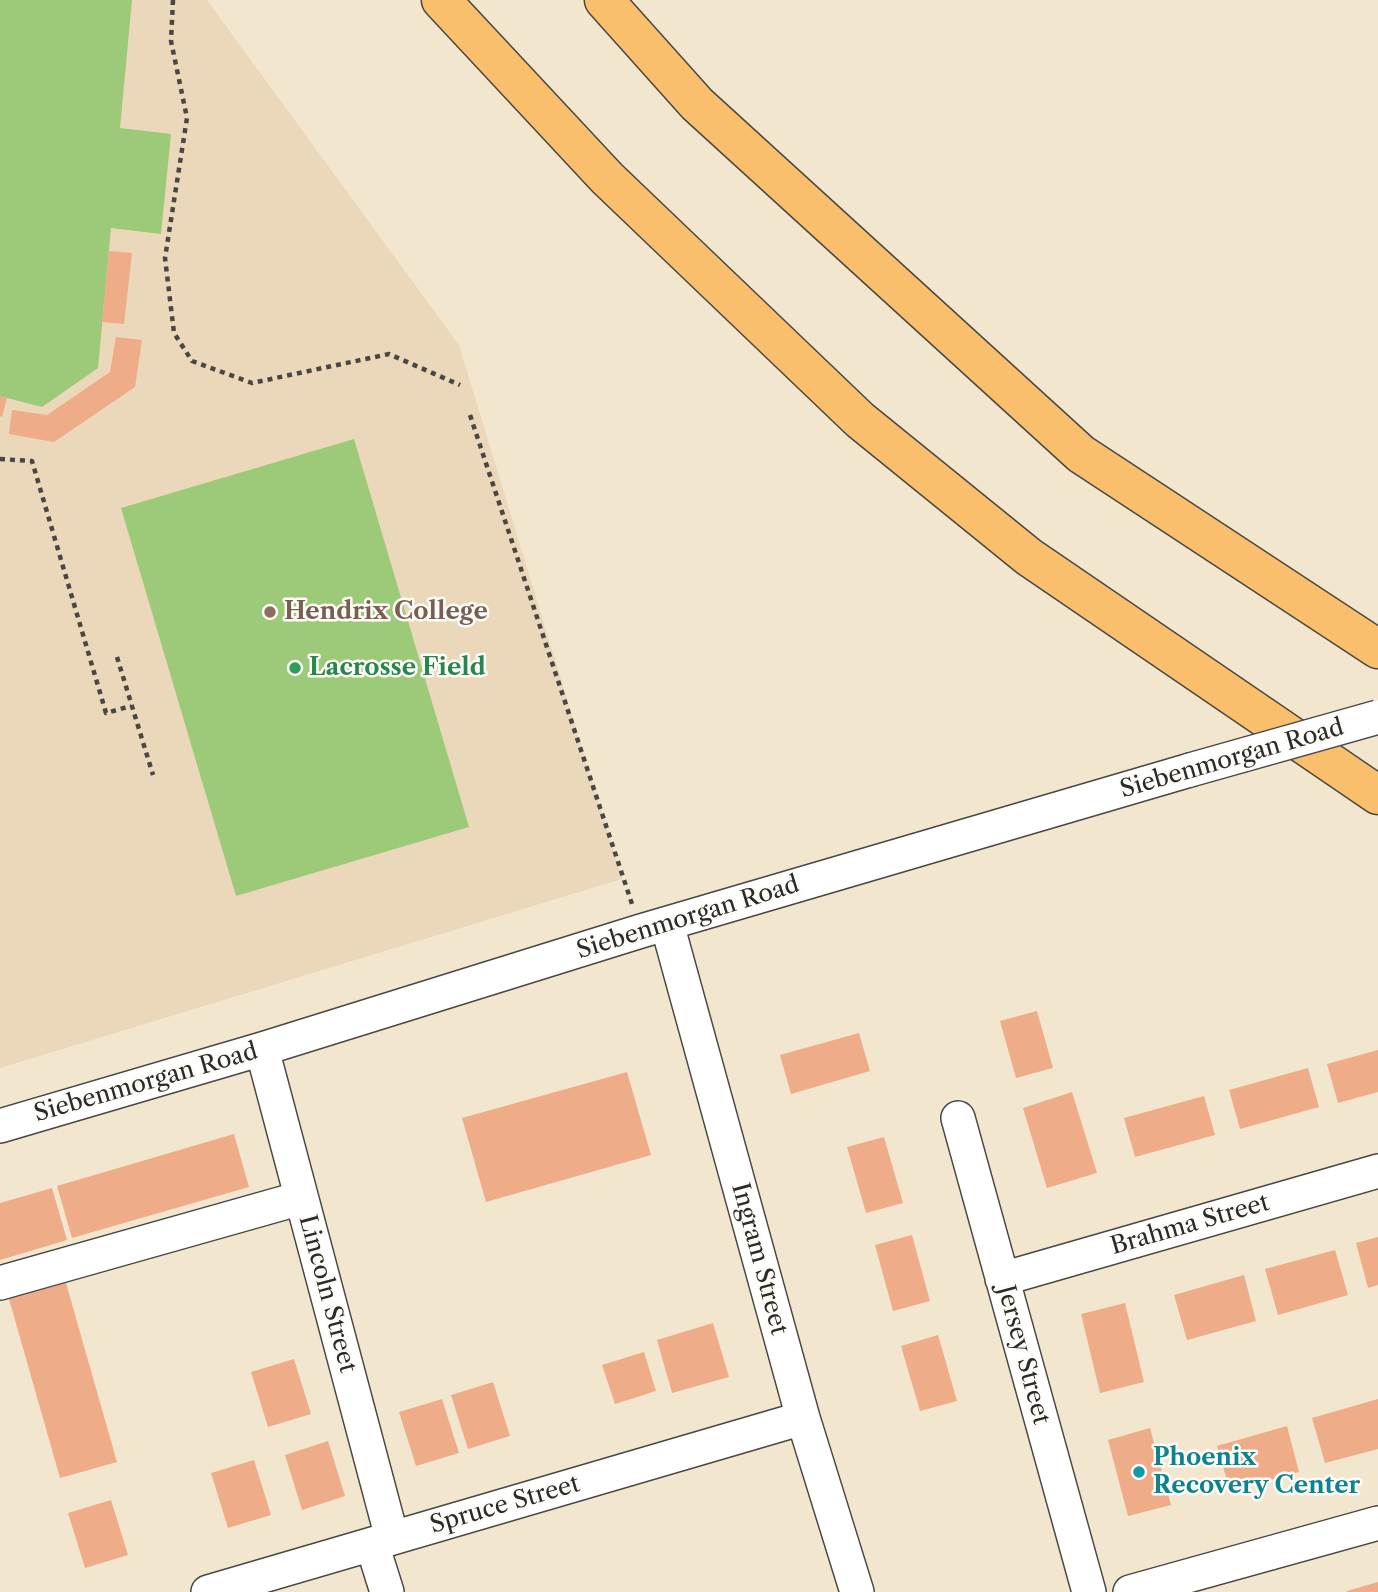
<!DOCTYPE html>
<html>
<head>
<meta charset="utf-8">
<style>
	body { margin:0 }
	canvas { display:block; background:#f2e7ce }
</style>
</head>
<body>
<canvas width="1378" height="1592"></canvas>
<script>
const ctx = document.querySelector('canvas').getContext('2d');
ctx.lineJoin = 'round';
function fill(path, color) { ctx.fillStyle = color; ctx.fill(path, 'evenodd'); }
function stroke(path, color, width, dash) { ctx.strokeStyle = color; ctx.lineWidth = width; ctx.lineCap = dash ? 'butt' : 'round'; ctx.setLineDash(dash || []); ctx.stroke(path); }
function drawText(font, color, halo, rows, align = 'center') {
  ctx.font = font + ' "Libre Caslon Text",serif'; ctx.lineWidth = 5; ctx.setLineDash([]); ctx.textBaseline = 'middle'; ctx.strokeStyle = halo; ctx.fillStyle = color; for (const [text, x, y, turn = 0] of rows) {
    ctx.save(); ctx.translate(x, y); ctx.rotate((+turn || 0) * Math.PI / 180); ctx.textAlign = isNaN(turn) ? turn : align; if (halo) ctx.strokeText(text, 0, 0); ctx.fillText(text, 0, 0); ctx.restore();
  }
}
fill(new Path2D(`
	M0,0h207l252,345 163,534 -622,189z`), '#ebd8ba');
fill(new Path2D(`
	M0,0h132l-12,128 51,6 -10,100 -50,-6 -13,140 -56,39 -42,-11z
	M354,439l115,388 -233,69 -115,-388z`), '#9cca78');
fill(new Path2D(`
	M109,251l23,2 -8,71 -22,-2z
	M116,337l26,3 -7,47 -81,55 -45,-8 3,-24 35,5 63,-43z
	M0,396l7,2 -5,19 -2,-1z
	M1037,1011l16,57 -37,10 -16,-57z
	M859,1033l11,38 -79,23 -11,-39z
	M1378,1050v42l-40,11 -11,-39z
	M1308,1068l11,39 -79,22 -11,-39z
	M627,1072l24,83 -165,47 -24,-84z
	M1072,1092l25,81 -50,15 -24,-80z
	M1204,1096l11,39 -80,22 -11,-39z
	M234,1134l15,53 -177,51 -15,-52z
	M884,1137l19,66 -37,10 -19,-66z
	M52,1188l15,52 -67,20v-57z
	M912,1235l18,66 -37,10 -18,-66z
	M1378,1237v48l-10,3 -12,-45z
	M1335,1250l13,45 -70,20 -13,-46z
	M1244,1275l12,46 -69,19 -13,-45z
	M66,1283l51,179 -57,16 -51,-179z
	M1125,1303l19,79 -44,11 -19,-79z
	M713,1323l16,54 -57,16 -15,-53z
	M938,1335l19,66 -37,10 -19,-65z
	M644,1352l12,39 -41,13 -13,-39z
	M294,1359l17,55 -43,13 -17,-55z
	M493,1382l17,54 -42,13 -17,-54z
	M442,1399l17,54 -43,13 -17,-54z
	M1378,1399v50l-53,14 -13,-45z
	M1287,1426l12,46 -69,19 -13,-45z
	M1150,1428l21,77 -43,11 -20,-76z
	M328,1441l17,55 -43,14 -17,-55z
	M254,1460l17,55 -43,13 -17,-55z
	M111,1500l17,55 -43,13 -17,-55z
	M1378,1582v10h-31v-1z`), '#eeac88');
const minor = new Path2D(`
	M667,924l136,494 54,174
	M262,1049l130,489
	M958,1118l131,474
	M0,1126l262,-77 379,-118 549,-161
	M1002,1279l376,-108
	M0,1283l301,-85
	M372,1544l15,48
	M208,1592l595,-174
	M1130,1592l248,-69`);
const highway = new Path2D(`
	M441,0l166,178 253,242 169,137 349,238
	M604,0l93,104 384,350 297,195`);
stroke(minor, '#494743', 36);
stroke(highway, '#494743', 41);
stroke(new Path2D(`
	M173,0l-2,41 16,77 -22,140 9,75 18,28 60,22 137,-29 71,31
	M470,415l162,489
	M0,459l32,2 74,252 25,-7
	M117,657l36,118`), '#494743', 4.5, [5, 5]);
stroke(minor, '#fff', 33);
stroke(highway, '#f9bf6d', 38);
const minorBridge = new Path2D(`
	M1190,770l188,-53`);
stroke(minorBridge, '#494743', 36, []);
stroke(minorBridge, '#fff', 33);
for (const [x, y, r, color] of [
	[270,612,7,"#8d6e63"],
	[295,668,7,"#2e9e5b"],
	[1139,1472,7,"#0f9aa8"]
]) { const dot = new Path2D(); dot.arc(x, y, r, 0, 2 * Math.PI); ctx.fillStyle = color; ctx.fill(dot); stroke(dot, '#fdfcf7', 2.5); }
drawText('bold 24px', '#785e54', '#fdfcf7', [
	["Hendrix College",284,612]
], 'left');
drawText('bold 24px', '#27864d', '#fdfcf7', [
	["Lacrosse Field",309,668]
], 'left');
drawText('24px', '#2b2b2b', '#fdfcf7', [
	["Siebenmorgan Road",1232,759,-16],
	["Siebenmorgan Road",688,918,-17],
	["Siebenmorgan Road",146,1083,-16],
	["Brahma Street",1190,1225,-16],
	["Ingram Street",759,1259,75],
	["Lincoln Street",327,1294,75],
	["Jersey Street",1023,1355,75],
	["Spruce Street",505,1505,-16]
]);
drawText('bold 24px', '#0d838f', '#fdfcf7', [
	["Phoenix",1153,1458],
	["Recovery Center",1153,1486]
], 'left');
</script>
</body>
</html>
